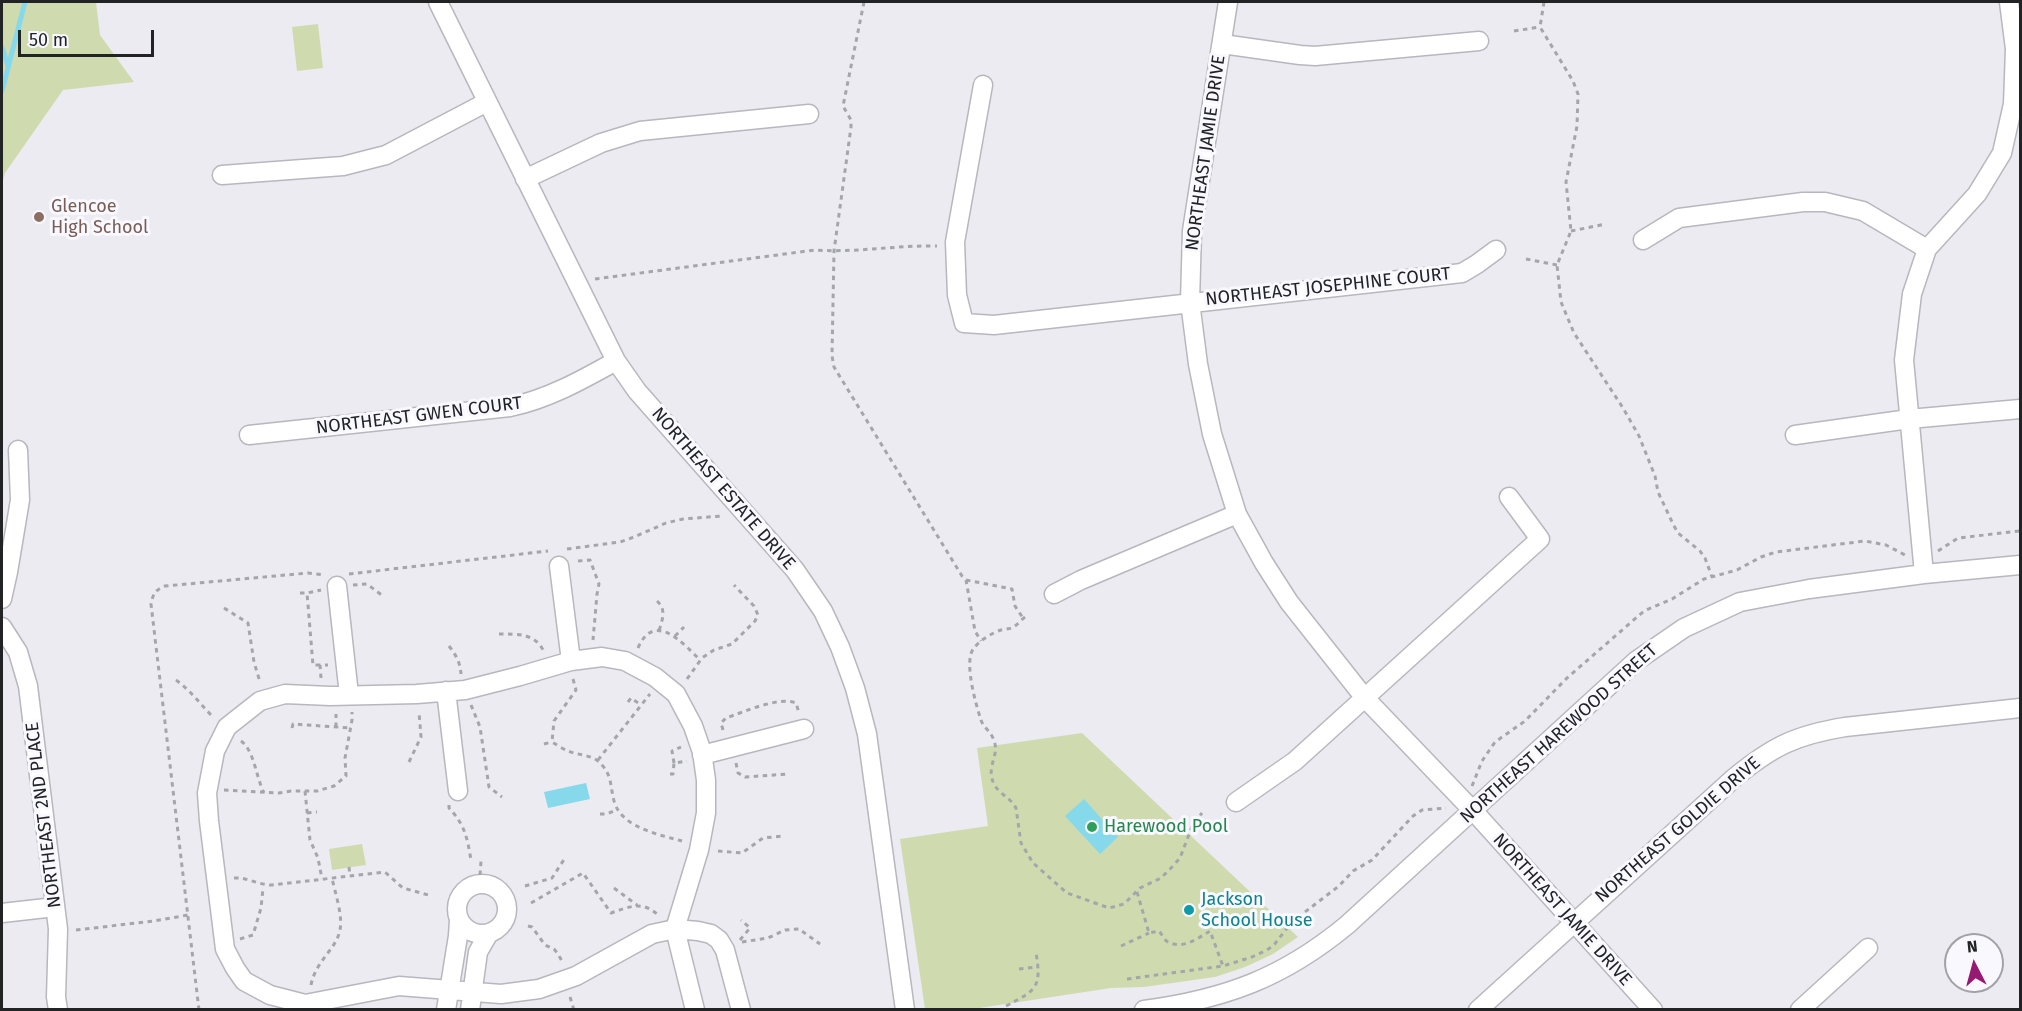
<!DOCTYPE html>
<html>
<head>
<meta charset="utf-8">
<style>
	body { margin:0 }
	#map { position:relative; width:2022px; height:1011px; overflow:hidden; background:#ebebf1; font-family:"Fira Sans",sans-serif }
	canvas { display:block }
	.frame { position:absolute; inset:0; border:3px solid #222325; pointer-events:none }
	.north { position:absolute; left:1944px; top:933px; width:60px; height:60px; box-sizing:border-box; background:#f8f8fe; border:2px solid #a2a3a7; border-radius:50%; rotate:354deg; font-size:16px; font-weight:700; line-height:24px; text-align:center; color:#222325 }
	.north::after { content:''; display:block; margin:auto; width:21px; height:27px; background:#961a73; clip-path:polygon(50% 0,100% 100%,50% 72%,0 100%) }
	.scale { position:absolute; left:18px; top:30px; width:136px; height:27px; box-sizing:border-box; border:3px solid #222325; border-top:0; padding-left:8px; font-size:18px; line-height:21px; white-space:nowrap; color:#222325; -webkit-text-stroke:4px #f8f8fe; paint-order:stroke }
</style>
</head>
<body>
<div id="map">
<canvas width="2022" height="1011"></canvas>
<div class="frame"></div>
<div class="north">N</div>
<div class="scale">50 m</div>
</div>
<script>
const ctx = document.querySelector('canvas').getContext('2d');
ctx.lineJoin = 'round';
function fill(path, color) { ctx.fillStyle = color; ctx.fill(path, 'evenodd'); }
function stroke(path, color, width, dash) { ctx.strokeStyle = color; ctx.lineWidth = width; ctx.lineCap = dash ? 'butt' : 'round'; ctx.setLineDash(dash || []); ctx.stroke(path); }
function drawText(font, color, halo, rows, align = 'center') {
  ctx.font = font + ' "Fira Sans",sans-serif'; ctx.lineWidth = 6; ctx.setLineDash([]); ctx.textBaseline = 'middle'; ctx.strokeStyle = halo; ctx.fillStyle = color; for (const [text, x, y, turn = 0] of rows) {
    ctx.save(); ctx.translate(x, y); ctx.rotate((+turn || 0) * Math.PI / 180); ctx.textAlign = isNaN(turn) ? turn : align; if (halo) ctx.strokeText(text, 0, 0); ctx.fillText(text, 0, 0); ctx.restore();
  }
}
fill(new Path2D(`
	M2,2h94l4,33 34,47 -71,8 -58,83 -3,11z
	M318,24l5,44 -26,3 -5,-44z
	M1082,733l216,204 -25,17 -28,13 -30,10 -71,10 -33,1 -138,21h-48l-25,-170 88,-13 -11,-78z
	M362,844l4,21 -34,5 -3,-21z`), '#cfdbaf');
fill(new Path2D(`
	M586,783l4,16 -42,9 -4,-16z
	M1084,799l34,38 -18,17 -35,-38z`), '#86d9eb');
stroke(new Path2D(`
	M2,47l6,19
	M2,91l23,-89`), '#86d9eb', 5);
const minor = new Path2D(`
	M438,2l178,359 21,30 158,179 28,41 17,36 15,41 12,46 38,276
	M1228,2l-36,229 -2,71 8,62 14,70 25,80 27,49 25,39 75,95 114,119 175,194
	M1222,44l78,11 15,1 164,-15
	M983,85l-28,157 2,53 7,28 30,2 468,-52 15,-9 19,-14
	M222,175l121,-9 43,-11 101,-53
	M525,179l76,-36 39,-12 169,-17
	M1643,240l36,-22 124,-16h22l38,9 64,38
	M249,435l261,-28c38,-8 72,-27 106,-46
	M1795,435l114,-16 111,-10
	M559,566l12,95
	M1924,574l-20,-214 8,-66 15,-45 50,-55 25,-41 11,-49 2,-55 -6,-47
	M337,586l12,109
	M1054,594l27,-14 156,-66
	M2,599l6,-27 12,-72 -2,-50
	M2,627l16,25 10,34 30,243 -2,68 2,13
	M446,691l12,100
	M702,755l102,-26
	M1236,802l59,-41 245,-222 -31,-42
	M457 909a25 25 0 1 1 50 0a25 25 0 1 1-50 0Z
	M2,913l53,-6
	M446,1010l12,-74 1,-16
	M470,1010l8,-58 11,-19
	M695,1010l-20,-81 24,-79 7,-37v-33l-4,-28 -9,-26 -17,-32 -21,-17 -30,-16 -23,-4 -31,4 -51,15 -55,14 -48,4 -87,2 -45,-2 -25,7 -33,26 -12,24 -8,42 2,28 16,128 10,19 9,13 26,14 35,9 94,-18 102,8 38,-5 37,-13 76,-42 23,-5 23,2 13,3 8,6 6,10 16,60
	M1144,1010c81,-11 139,-32 203,-85l289,-264 48,-33 56,-26 69,-13 115,-15 96,-9
	M1478,1010l256,-232c39,-32 62,-43 111,-51l175,-19
	M1800,1010l68,-62`);
stroke(minor, '#b7b7bd', 21);
stroke(new Path2D(`
	M864,2l-21,104 8,14v7l-17,124 -2,105 2,11 128,209 4,4 9,51 6,10
	M1544,2l-4,25 33,54 5,13 -1,32 -11,56 5,49 -14,34 4,37 13,31 49,75 16,28 16,40 3,16 15,32 5,9 22,18 5,7 7,19
	M1514,31l26,-4
	M1571,231l35,-7
	M1526,259l31,6
	M595,279l220,-29c41,3 81,-5 122,-4
	M567,549l53,-7 14,-5 32,-14 17,-4 39,-3
	M1938,551l20,-13 62,-7
	M578,561l12,-1 9,24 -2,10 -4,46
	M349,574l199,-23
	M966,580l46,9 3,17 8,12
	M353,585l14,-1 16,12
	M300,593h7
	M657,601c10,9 5,19 2,30
	M224,608l24,15 6,39 6,20
	M1025,617c-4,3 -7,7 -10,9 -4,3 -9,3 -14,4 -9,3 -21,10 -27,18 -11,12 2,57 7,72 3,9 11,11 14,24 3,13 -9,24 -1,40 5,10 17,14 22,24l5,35 12,20 34,30 42,15 15,-4 16,-16 21,-10 11,-11 8,-9 13,-34 9,-11
	M499,634c18,0 37,-1 45,18
	M675,636l9,-9
	M449,646c7,9 11,16 12,28
	M638,648c16,-37 44,-6 61,11
	M320,665h-7l-6,-72 14,-3
	M321,678l-1,-13h8
	M573,679l3,11 -22,31 -2,21c5,3 11,7 16,9 12,5 25,3 34,14 11,12 8,25 13,39 9,24 45,31 67,37
	M687,679l15,-21 12,-8 18,-6 23,-23 3,-6 -4,-9 -20,-21
	M176,680c15,11 25,25 38,38
	M628,702l3,-4 10,7
	M471,705l9,22 9,60 13,10
	M336,727v-13
	M292,728l1,-4 58,4
	M723,730l-2,-7 5,-5c18,-6 53,-22 70,-15l3,10
	M241,741c13,9 15,36 23,52
	M544,744l8,-2
	M598,760l52,-66
	M409,762l12,-25 -2,-25
	M674,763l-2,-12 9,-4
	M736,763l2,10 7,4 43,-3
	M670,774h3l1,-11 13,-2
	M1472,786l10,-25 13,-19 30,-21 42,-43 77,-67 28,-12 32,-20 33,-9 24,-13 15,-5 89,-11 21,4 19,10
	M224,790l55,3 12,-2h26l17,-5 12,-10 -1,-18 7,-38v-8
	M305,791l5,49 8,18 4,21
	M449,805v3c16,17 18,29 22,52
	M307,813l10,-1
	M600,814h7l11,-5
	M718,851l24,2 21,-15 20,-2
	M349,867l1,8
	M480,875l1,-14
	M234,878c13,-1 24,7 38,7l113,-13 18,16 29,8
	M525,886l27,-8 13,-20
	M614,888l23,17
	M1137,892l12,41 10,-2c3,3 5,9 9,11 15,8 30,-4 42,-11l13,35
	M531,903l52,-30 28,40c18,-6 31,-13 47,2
	M528,926l4,1 13,18 9,4 4,5 5,9
	M76,930l78,-9 34,-6
	M240,939l13,-4 8,-27 2,-20
	M740,940l10,-12 -9,-8
	M742,942l26,-4 17,-8 14,-1 21,15
	M1121,946l28,-13
	M1019,969l19,-2
	M1127,979l96,-13 29,-9 15,-7 7,-5 13,-17 14,-13 38,-29 14,-15 19,-11 41,-44 9,-6 24,-2
	M311,985c5,-25 25,-35 29,-55 3,-15 -5,-37 -8,-52
	M570,997l4,13
	M1006,1006c30,-16 36,-18 30,-53
	M199,1010l-48,-406c2,-10 4,-14 14,-18l143,-13 16,2`), '#a5a6aa', 3, [4.5, 4.5]);
stroke(minor, '#fff', 18);
for (const [x, y, r, color] of [
	[39,217,6,"#8d6e63"],
	[1092,827,6,"#2e9e5b"],
	[1189,910,6,"#0f9aa8"]
]) { const dot = new Path2D(); dot.arc(x, y, r, 0, 2 * Math.PI); ctx.fillStyle = color; ctx.fill(dot); stroke(dot, '#f8f8fe', 2); }
drawText('18px', '#222325', '#f8f8fe', [
	["NORTHEAST JAMIE DRIVE",1206,153,-82],
	["NORTHEAST JOSEPHINE COURT",1328,287,-6],
	["NORTHEAST GWEN COURT",419,416,-7],
	["NORTHEAST ESTATE DRIVE",723,489,49],
	["NORTHEAST HAREWOOD STREET",1559,734,-42],
	["NORTHEAST 2ND PLACE",44,815,-97],
	["NORTHEAST GOLDIE DRIVE",1678,830,-41],
	["NORTHEAST JAMIE DRIVE",1562,910,48]
]);
drawText('18px', '#785e54', '#f8f8fe', [
	["Glencoe",51,207],
	["High School",51,228]
], 'left');
drawText('18px', '#27864d', '#f8f8fe', [
	["Harewood Pool",1104,827]
], 'left');
drawText('18px', '#0d838f', '#f8f8fe', [
	["Jackson",1201,900],
	["School House",1201,921]
], 'left');
</script>
</body>
</html>
